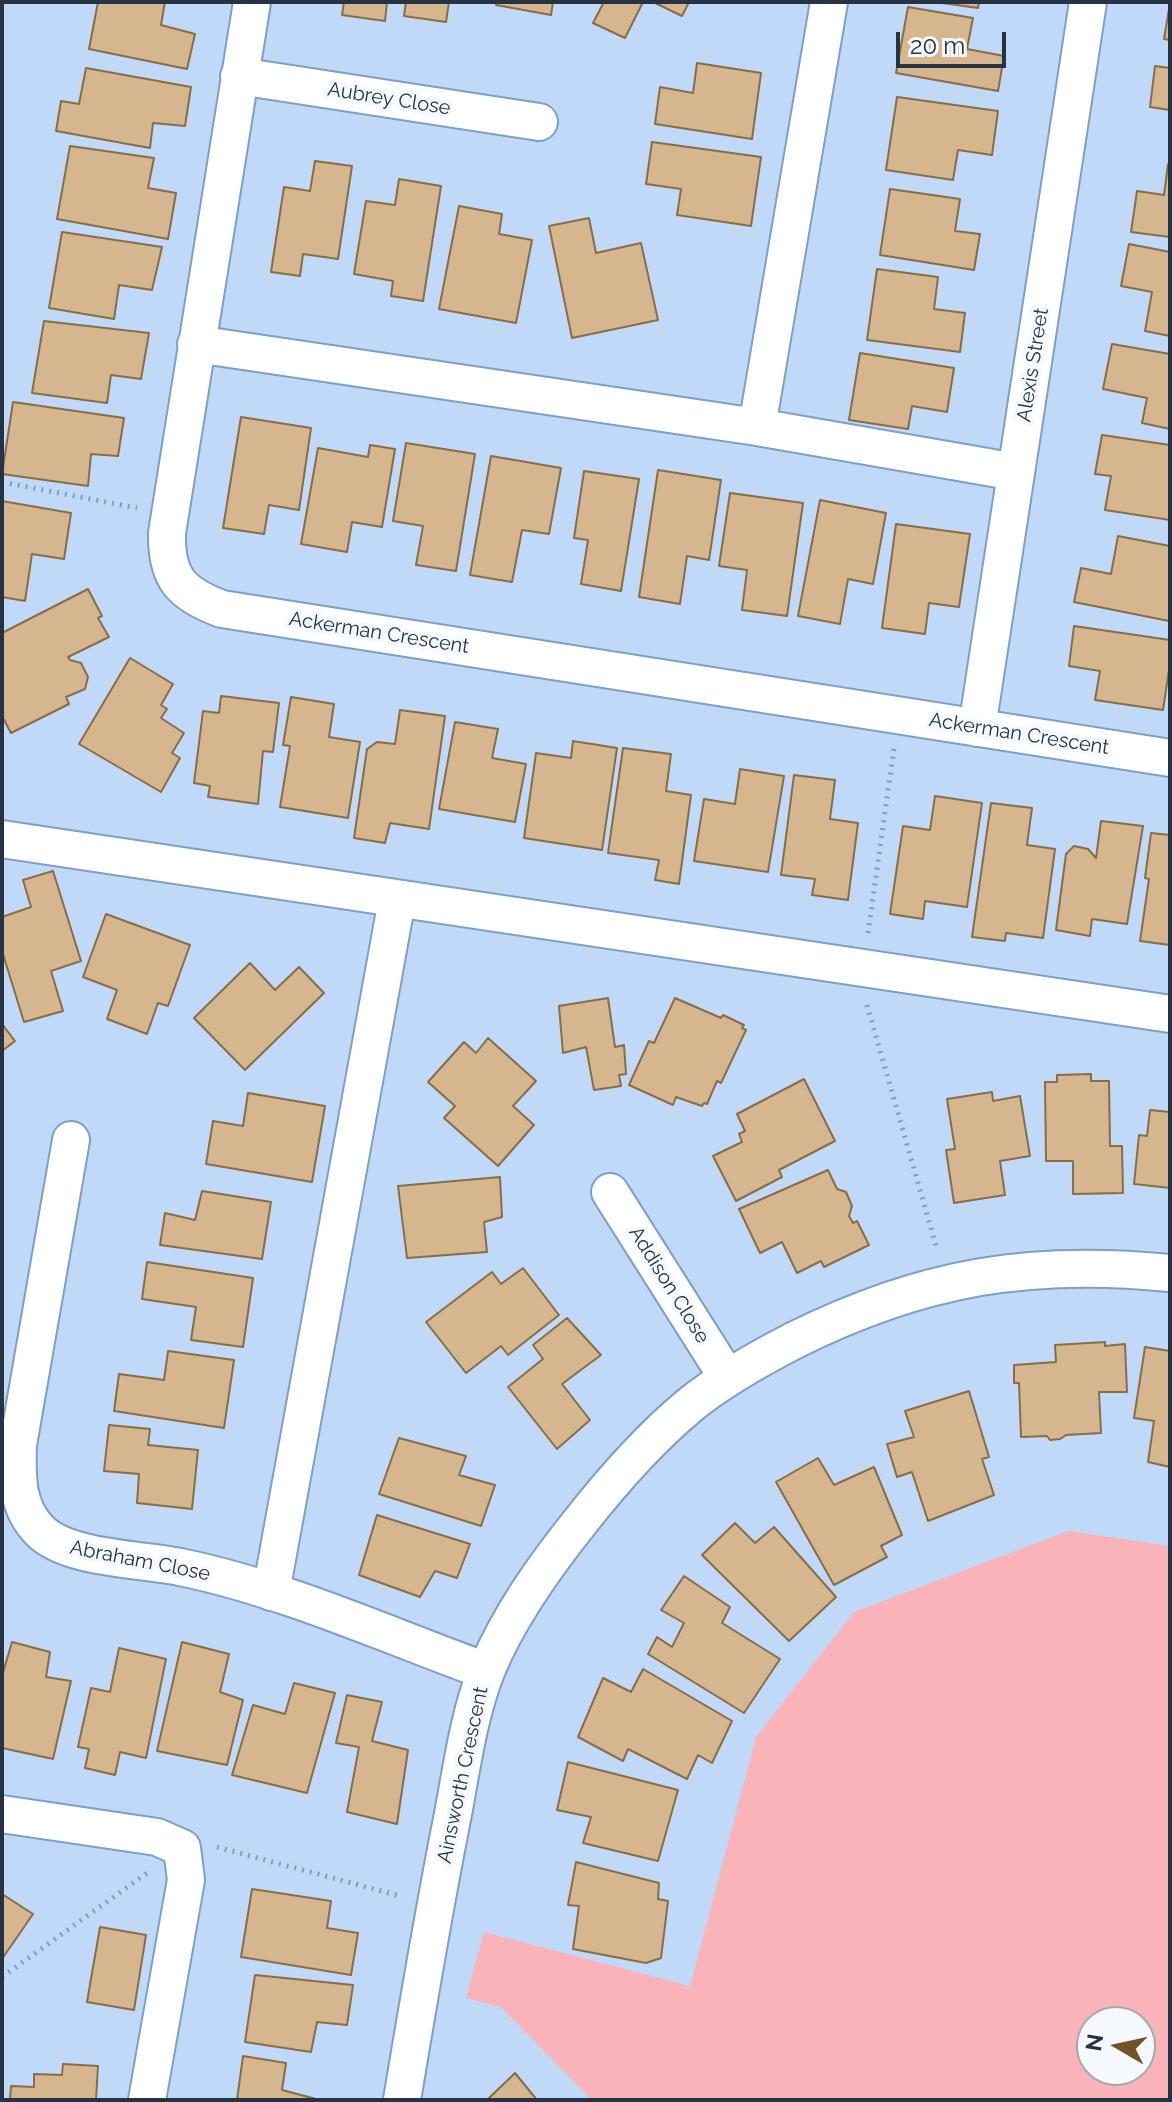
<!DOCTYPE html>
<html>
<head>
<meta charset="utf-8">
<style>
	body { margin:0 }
	#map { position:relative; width:1172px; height:2102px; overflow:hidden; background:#c0d9f9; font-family:Raleway,sans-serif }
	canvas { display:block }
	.frame { position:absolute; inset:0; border:4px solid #263342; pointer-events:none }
	.north { position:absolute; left:1076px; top:2006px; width:80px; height:80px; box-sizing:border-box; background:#f5f8fc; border:2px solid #a2a9b2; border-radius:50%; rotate:279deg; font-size:22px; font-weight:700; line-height:32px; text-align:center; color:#263342 }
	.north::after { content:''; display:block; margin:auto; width:28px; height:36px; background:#715327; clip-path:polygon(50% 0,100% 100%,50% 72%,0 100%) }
	.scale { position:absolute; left:896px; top:32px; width:110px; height:36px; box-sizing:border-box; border:4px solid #263342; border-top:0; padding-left:10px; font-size:24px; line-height:28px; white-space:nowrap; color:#263342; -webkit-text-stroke:6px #f5f8fc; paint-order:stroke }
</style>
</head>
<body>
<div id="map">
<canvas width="1172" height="2102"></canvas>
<div class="frame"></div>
<div class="north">N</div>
<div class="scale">20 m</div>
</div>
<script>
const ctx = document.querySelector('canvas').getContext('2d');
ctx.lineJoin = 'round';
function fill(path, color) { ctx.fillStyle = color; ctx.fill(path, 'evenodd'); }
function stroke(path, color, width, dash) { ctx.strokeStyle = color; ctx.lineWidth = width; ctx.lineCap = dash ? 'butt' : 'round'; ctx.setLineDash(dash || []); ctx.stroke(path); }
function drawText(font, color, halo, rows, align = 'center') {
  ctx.font = font + ' Raleway,sans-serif'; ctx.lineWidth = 8; ctx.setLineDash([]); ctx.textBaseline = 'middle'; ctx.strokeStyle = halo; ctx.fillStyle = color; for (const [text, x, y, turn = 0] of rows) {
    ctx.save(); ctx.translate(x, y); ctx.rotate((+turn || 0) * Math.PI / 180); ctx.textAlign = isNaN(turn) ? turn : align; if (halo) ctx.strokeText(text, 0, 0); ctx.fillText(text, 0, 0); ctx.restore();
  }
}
fill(new Path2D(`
	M1068,1531l102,15v554h-578l-91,-93 -35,-9 18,-66 206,54 66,-249 98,-125zM1092,2022h48v48h-48z`), '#fab4b9');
const building = new Path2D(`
	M98,2h67l-4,23 34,9 -8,35 -98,-20z
	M344,2h43l-2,19 -43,-6z
	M406,2h43l-3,20 -42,-6z
	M497,2h56l-2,13 -55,-10z
	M604,2h39l-18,36 -32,-15z
	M653,2h36l-7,14z
	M935,2h44l-1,6z
	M1170,3v37l-6,-1z
	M908,7l65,11 -6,31 37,7 -6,35 -102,-18z
	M697,63l64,10 -9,66 -97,-15 5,-37 33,6z
	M1155,66l15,2v42l-20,-3z
	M86,68l105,19 -6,39 -32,-3 -3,25 -94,-17 5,-30 18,3z
	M897,97l101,14 -6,44 -34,-5 -5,30 -67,-10z
	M652,142l109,15 -10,69 -74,-11 4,-26 -35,-5z
	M70,146l84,12 -6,30 28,5 -8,46 -111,-20z
	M315,161l37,5 -14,93 -35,-5 -3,22 -29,-4 13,-85 26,4z
	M1168,164l2,1v72l-39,-5 6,-41 27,4z
	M399,179l42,7 -18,115 -32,-5 2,-15 -39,-7 12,-73 29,4z
	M890,189l70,10 -5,32 25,3 -6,36 -94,-15z
	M459,206l43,8 -3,20 33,6 -16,83 -77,-14z
	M589,218l7,35 45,-10 17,77 -86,18 -23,-112z
	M62,232l100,15 -10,43 -33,-5 -5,34 -65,-11z
	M1129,244l41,8v84l-25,-5 7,-39 -31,-6z
	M877,269l61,8 -4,32 31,4 -5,39 -93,-12z
	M44,321l105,12 -8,46 -30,-4 -4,28 -75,-10z
	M1112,344l58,10v75l-28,-6 5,-25 -44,-9z
	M860,353l94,15 -7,44 -35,-6 -4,23 -59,-9z
	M13,402l111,16 -6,38 -27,-2 -3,32 -86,-12z
	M241,417l70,11 -12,82 -30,-5 -5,29 -41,-6z
	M1102,435l68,10v75l-65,-10 6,-34 -16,-2z
	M406,443l69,11 -19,117 -40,-6 7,-39 -30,-5z
	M370,445l25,4 -13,78 -30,-5 -5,30 -46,-8 17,-96 50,9z
	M491,456l70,12 -12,66 -27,-4 -10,52 -42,-7z
	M658,470l63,10 -12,80 -22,-4 -7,48 -41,-7z
	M584,471l55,8 -18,112 -40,-7 7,-44 -14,-2z
	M730,493l73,10 -16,113 -45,-6 5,-40 -28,-4z
	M820,500l66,13 -13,71 -25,-5 -8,45 -42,-8z
	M2,501l69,12 -7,46 -32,-5 -7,47 -23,-4z
	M896,524l74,10 -11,73 -30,-4 -4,31 -43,-6z
	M1118,536l52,10 -1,75 -95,-19 7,-34 30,6z
	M88,589l14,27 -4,2 11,19 -41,20 2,3 11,3 7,14 -3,12 -19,8 3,7 -58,29 -9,-17v-83z
	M1074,626l96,14v23l-7,47 -68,-10 5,-29 -31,-5z
	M130,658l43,26 -12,21 6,4 -6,9 23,15 -12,20 8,5 -19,34 -82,-48z
	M221,696l58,7 -6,49 -10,-1 -5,53 -50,-7 2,-11 -16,-3 9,-72 16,2z
	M291,697l43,7 -5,33 31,5 -12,76 -68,-11 10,-61 -7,-1z
	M400,710l45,6 -16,113 -39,-6 -5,20 -31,-5 13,-89 10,-7 18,2z
	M455,722l43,7 -6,29 34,6 -11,58 -76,-13z
	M573,741l44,7 -15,102 -78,-12 12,-85 35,5z
	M623,748l48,6 -5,37 25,4 -12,89 -24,-4 4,-20 -51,-7z
	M740,769l44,7 -16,96 -74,-11 10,-62 31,5z
	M794,775l41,5 -5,39 28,4 -10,77 -36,-5 3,-16 -34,-4z
	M935,796l47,7 -15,104 -42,-6 -2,18 -33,-5 13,-88 27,4z
	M991,803l41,5 -5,37 28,4 -12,89 -37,-5 -1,8 -33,-4z
	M1101,821l42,5 -16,98 -35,-5 -2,17 -34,-6 10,-76 8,-8 14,3 8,9z
	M1151,833l19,2v110l-30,-4 9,-62 -4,-1z
	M53,871l28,90 -30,10 12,40 -39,11 -22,-71v-34l29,-10 -8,-27z
	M106,914l84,31 -22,61 -10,-3 -11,31 -40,-15 10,-29 -34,-13z
	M250,963l25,27 24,-23 25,26 -79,77 -51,-52z
	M608,998l7,49 9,-2 2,29 -7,1 2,11 -27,4 -8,-43 -23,6 -4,-47z
	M675,998l46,20 2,-3 21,10 -2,3 4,2 -25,53 -4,-2 -10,23 -3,-1 -2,3 -26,-9 -3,8 -44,-20 20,-44 5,2z
	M2,1024l13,17 -13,10z
	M488,1038l48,43 -23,25 21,19 -36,41 -54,-48 11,-12 -27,-24 36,-40 12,11z
	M1091,1074v7h18l1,65h12l1,47 -50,1v-33h-27l-1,-79h12v-7z
	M804,1079l31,62 -56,29 3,7 -46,24 -23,-45 29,-14 -3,-8 6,-3 -8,-17z
	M992,1092l1,9 27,-5 10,60 -30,5 5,34 -51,8 -8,-53 9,-1 -8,-50z
	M248,1093l77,13 -13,76 -106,-18 7,-43 30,5z
	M1150,1110l20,2v76l-36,-4 5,-49 8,1z
	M828,1170l9,19 9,3 6,14 -3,10 4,7 4,-2 12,24 -45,22 -3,-6 -24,12 -15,-31 -22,11 -21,-44z
	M500,1177l2,40 -18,5 3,30 -80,6 -9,-72z
	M202,1191l69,11 -9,57 -102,-14 5,-32 30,7z
	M147,1262l106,16 -10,69 -52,-7 5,-33 -54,-8z
	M523,1268l36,47 -51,40 -7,-9 -35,27 -40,-51 66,-50 9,12z
	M567,1318l34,37 -39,29 28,36 -33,29 -49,-62 35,-28 -10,-14z
	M1105,1342v4l20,-2 2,48h-28l2,41 -35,2 -6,4 -10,1 -3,-4 -26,1 -2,-54h-5v-18l42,-3 -1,-17z
	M1145,1347l25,4v116l-22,-5 6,-41 -20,-3z
	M168,1351l66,9 -10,68 -110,-17 5,-37 45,6z
	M969,1391l20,66 -7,2 12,36 -66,26 -16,-49 -15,5 -10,-33 27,-7 -9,-26z
	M109,1425l41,4 -2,16 50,5 -6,59 -55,-6 2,-29 -35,-3z
	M399,1438l67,18 -7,19 36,10 -14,41 -102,-32z
	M818,1458l16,27 40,-18 28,68 -21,11 6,11 -53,28 -58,-103z
	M377,1515l93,29 -13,34 -22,-7 -15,26 -61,-22z
	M735,1523l20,20 19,-16 62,70 -47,44 -87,-86z
	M684,1576l46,31 -8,16 58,36 -36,54 -96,-59 9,-17 15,10 12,-24 -23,-13z
	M12,1642l38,10 -4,25 25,4 -18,78 -51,-11v-72z
	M182,1642l47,12 -9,38 23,8 -16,65 -70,-14z
	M119,1648l47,11 -20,99 -26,-6 -5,23 -30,-7 4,-19 -11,-2 13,-59 19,4z
	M643,1669l89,52 -20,42 -14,-8 -11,24 -59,-30 -5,12 -45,-24 25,-59 28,14z
	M294,1683l41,10 -28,100 -75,-18 21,-70 32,9z
	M347,1695l35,7 -10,39 36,9 -11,74 -50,-12 12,-65 -23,-4z
	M568,1762l110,28 -20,71 -75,-18 8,-26 -34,-7z
	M576,1862l83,21 -1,16 10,2 -7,57 -15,5 -73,-14 6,-43 -11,-1z
	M252,1889l79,12 -4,27 31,5 -7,42 -110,-18z
	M2,1894l31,20 -31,45z
	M100,1927l46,8 -12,75 -47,-8z
	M255,1975l98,10 -6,40 -30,-3 -6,30 -66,-10z
	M243,2056l43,7 -4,27 38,10h-83z
	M63,2064l35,2 -2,34h-86l1,-14 23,1v-13l28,1z
	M515,2073l22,27h-50z`);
fill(building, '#d5b68e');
stroke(building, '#896d47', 2);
const minor = new Path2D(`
	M252,2l-85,531c-1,45 14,61 55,76l948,149
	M239,76l300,46
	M196,344l561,83 259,45
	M757,427l72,-425
	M977,728l111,-726
	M2,839l1168,175
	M71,1140l-53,305c-1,31 -2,62 22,86 28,28 101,28 140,36 103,21 207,68 306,104
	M610,1192l117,185
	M271,1592l126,-692
	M2,1814l155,23 25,11 4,32 -39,220
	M402,2100c16,-96 32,-191 51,-286 9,-48 16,-100 34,-145 22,-53 57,-102 93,-147 33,-42 69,-83 110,-117 32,-26 68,-46 105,-65 127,-63 234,-81 375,-67`);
stroke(minor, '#809fc4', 40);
stroke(new Path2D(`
	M2,482l135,26
	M868,933l26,-185
	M867,1005l70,244
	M217,1847l183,49
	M2,1977l145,-104`), '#889db7', 5, [2, 6]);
stroke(minor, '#fff', 36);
drawText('20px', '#263342', '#f5f8fc', [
	["Aubrey Close",389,99,9],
	["Alexis Street",1033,365,-81],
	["Ackerman Crescent",379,633,9],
	["Ackerman Crescent",1019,734,9],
	["Addison Close",669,1285,58],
	["Abraham Close",140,1561,11],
	["Ainsworth Crescent",463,1775,-78]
]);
</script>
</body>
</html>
